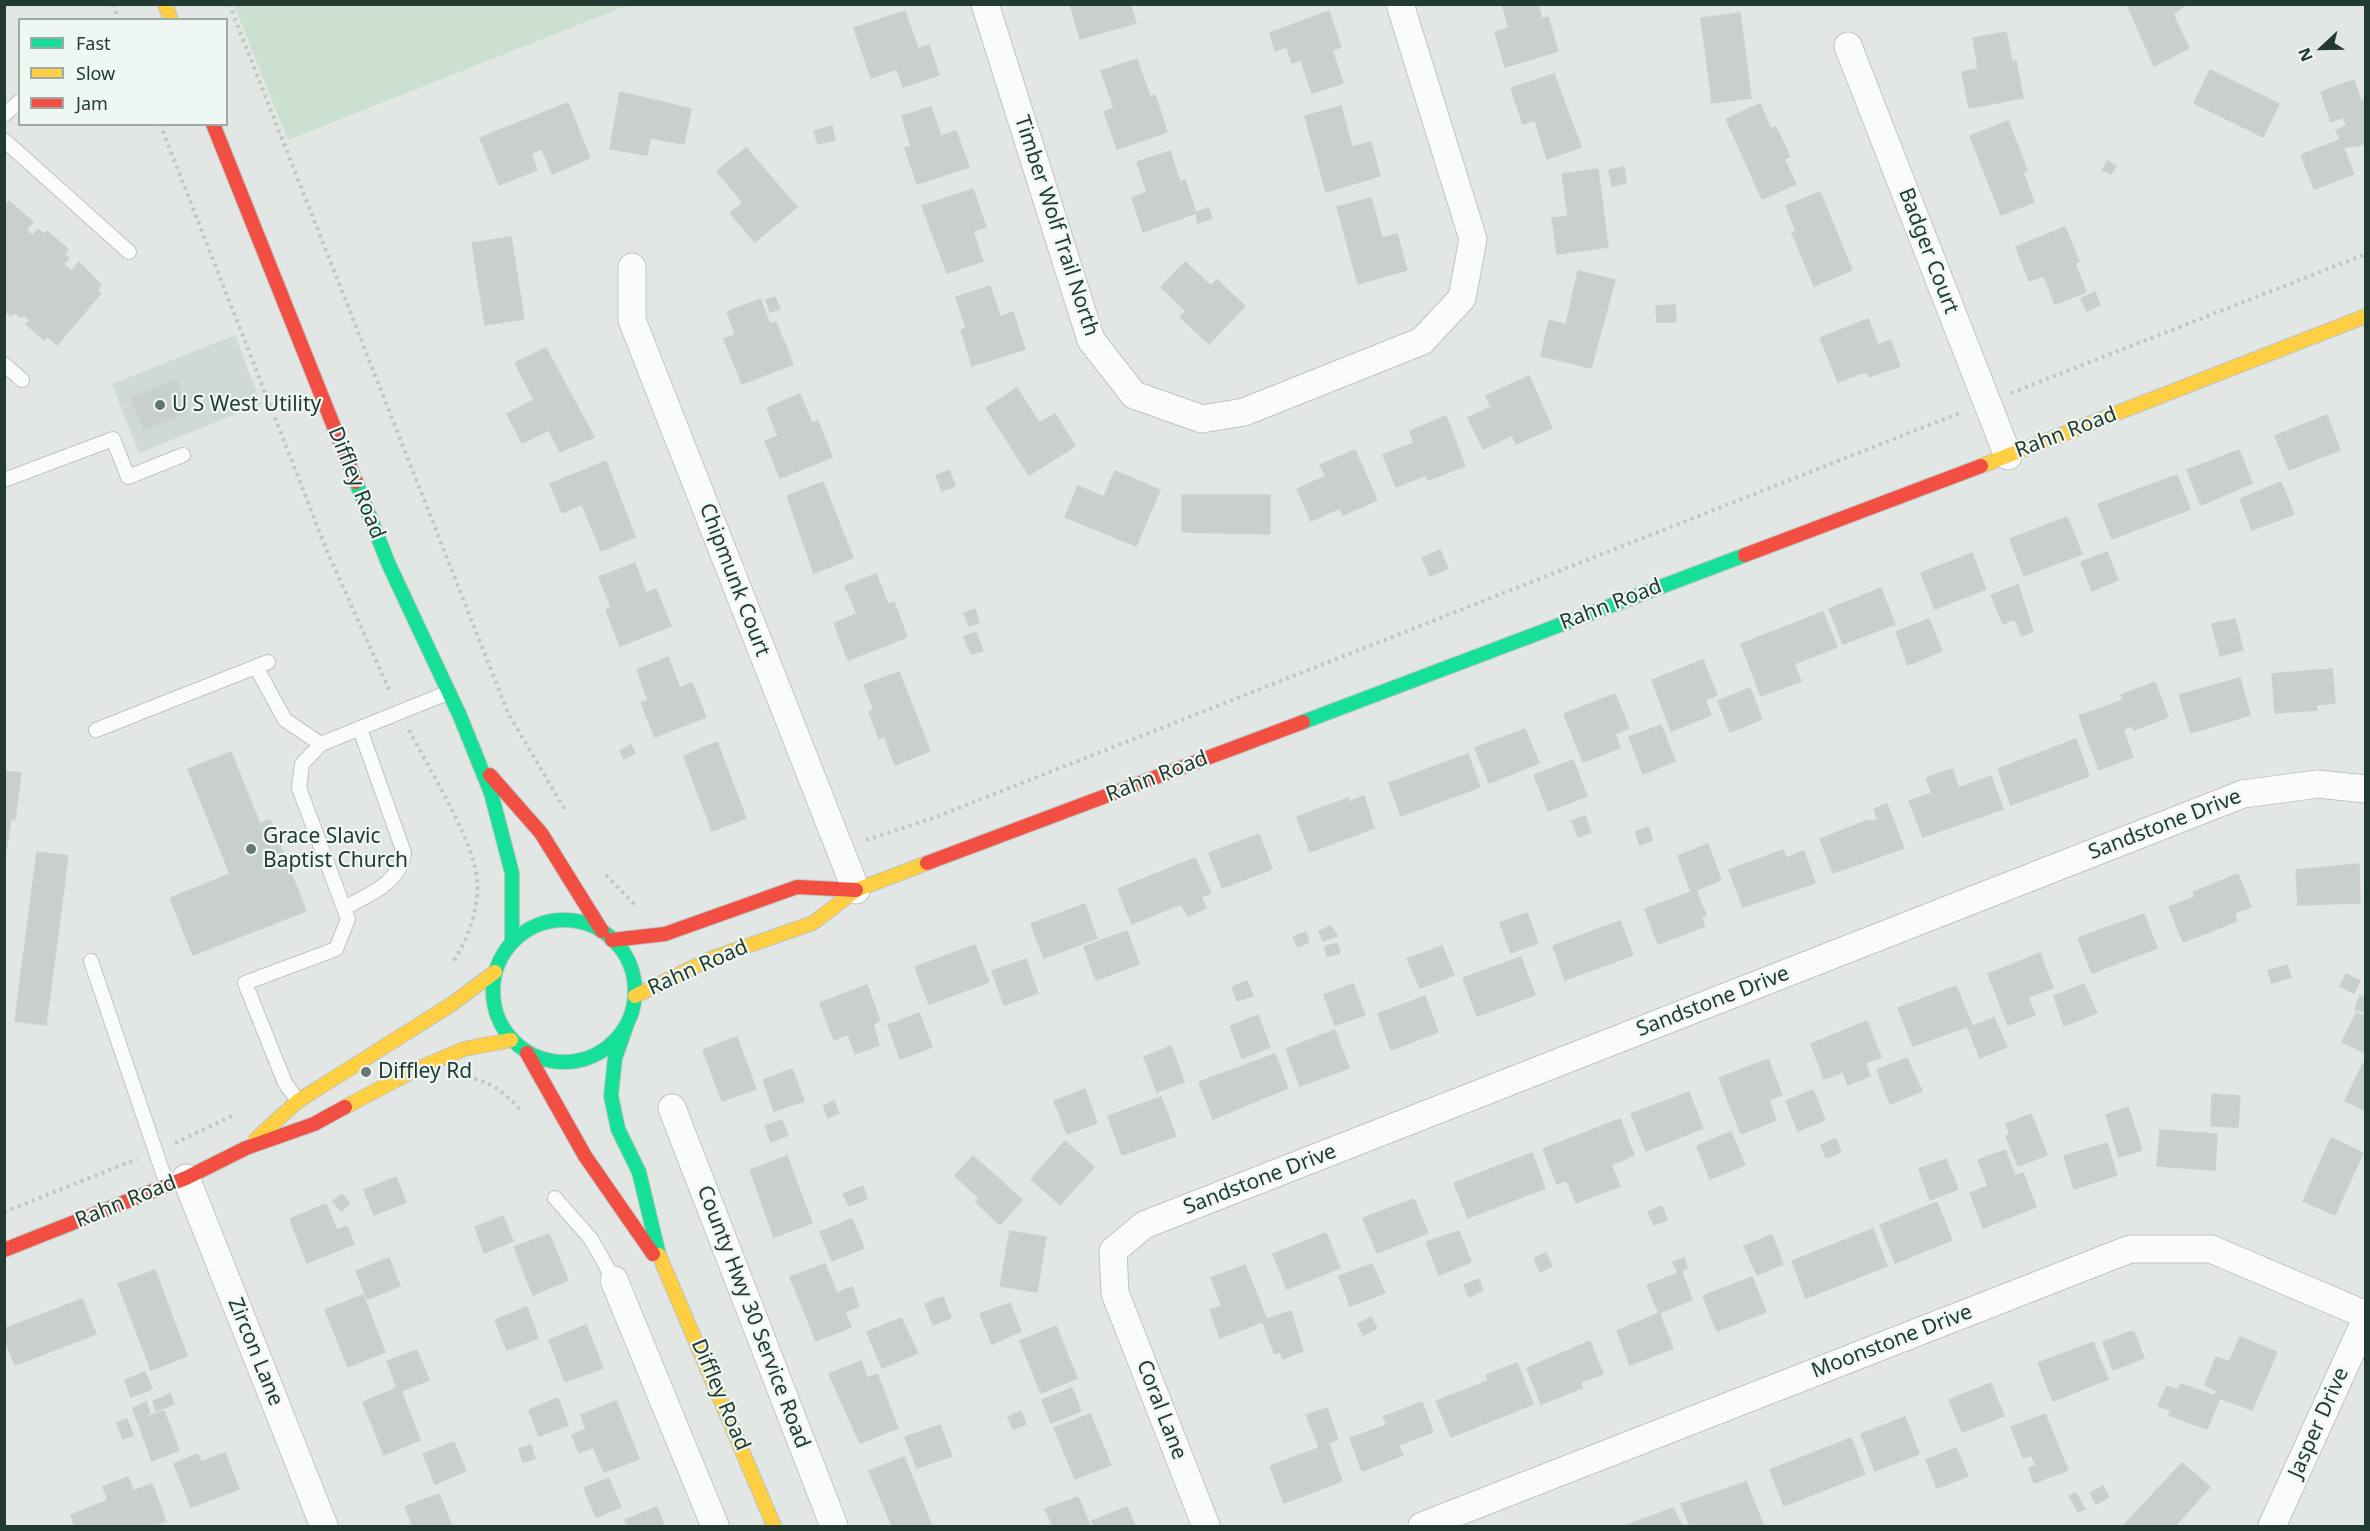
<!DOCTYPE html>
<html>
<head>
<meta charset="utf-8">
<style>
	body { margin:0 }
	#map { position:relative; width:2370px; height:1531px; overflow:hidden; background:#e2e7e5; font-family:"Noto Sans",sans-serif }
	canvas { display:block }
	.frame { position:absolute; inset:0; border:6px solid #213a32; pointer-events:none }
	.legend { position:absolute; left:18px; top:18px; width:210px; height:108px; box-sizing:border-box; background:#eff7f3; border:2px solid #9daba6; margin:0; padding:8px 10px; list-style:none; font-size:18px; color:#213a32 }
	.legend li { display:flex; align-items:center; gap:12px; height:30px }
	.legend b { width:30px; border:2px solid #9daba6 }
	.north { position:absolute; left:2292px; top:18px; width:60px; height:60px; -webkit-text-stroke:4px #eff7f3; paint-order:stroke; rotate:248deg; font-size:16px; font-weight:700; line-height:24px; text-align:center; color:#213a32 }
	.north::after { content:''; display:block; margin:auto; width:21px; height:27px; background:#213a32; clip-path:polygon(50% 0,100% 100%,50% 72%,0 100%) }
</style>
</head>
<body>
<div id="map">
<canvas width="2370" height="1531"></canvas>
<div class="frame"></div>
<ul class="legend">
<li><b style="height:8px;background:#16e098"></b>Fast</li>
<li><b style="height:8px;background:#ffcf43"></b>Slow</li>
<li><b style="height:8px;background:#f24e42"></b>Jam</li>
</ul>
<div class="north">N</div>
</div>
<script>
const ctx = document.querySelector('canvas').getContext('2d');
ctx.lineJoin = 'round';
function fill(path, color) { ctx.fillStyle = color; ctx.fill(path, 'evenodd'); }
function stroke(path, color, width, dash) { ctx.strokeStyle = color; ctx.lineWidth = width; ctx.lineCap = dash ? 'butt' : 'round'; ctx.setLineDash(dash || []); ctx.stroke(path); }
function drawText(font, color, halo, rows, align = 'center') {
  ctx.font = font + ' "Noto Sans",sans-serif'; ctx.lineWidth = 4.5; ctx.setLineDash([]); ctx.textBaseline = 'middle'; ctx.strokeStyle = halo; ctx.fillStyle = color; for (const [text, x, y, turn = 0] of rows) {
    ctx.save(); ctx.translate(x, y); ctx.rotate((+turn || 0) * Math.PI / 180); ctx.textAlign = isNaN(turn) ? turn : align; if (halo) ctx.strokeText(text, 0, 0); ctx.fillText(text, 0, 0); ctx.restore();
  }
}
fill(new Path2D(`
	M235,335l26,69 -122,49 -27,-69z`), '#cfd9d5');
fill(new Path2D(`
	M234,5h394l-340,135z`), '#cbe0d1');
const building = new Path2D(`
	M1070,4h60l6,19 -56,16z
	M1502,4h36l4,15 6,-2 10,34 -53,16 -10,-35 14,-4z
	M2127,4h61l-15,10 16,34 -35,18z
	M905,11l13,38 11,-4 10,30 -36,12 -6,-18 -26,9 -17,-50z
	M1329,11l12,36 -9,3 11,33 -31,10 -11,-33 -9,3 -5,-16 -12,4 -5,-18z
	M1740,13l11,85 -39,5 -11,-85z
	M2006,32l6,30 4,-1 7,37 -54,10 -7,-36 16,-3 -5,-31z
	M1137,59l13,38 5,-2 12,37 -50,17 -13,-37 10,-4 -13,-37z
	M2210,70l69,34 -16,33 -69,-34z
	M1554,74l27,73 -34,12 -12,-39 -12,4 -12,-36z
	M2354,80l7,21 5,-2v44l-12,4 -11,-30 -12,5 -10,-30z
	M620,92l71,17 -7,35 -34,-6 -3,17 -37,-6z
	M568,103l22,55 -38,16 -10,-25 -11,4 6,17 -38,15 -19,-47z
	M1760,104l11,25 5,-2 14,30 -6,2 12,25 -34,15 -36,-80z
	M1341,106l11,41 19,-5 9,34 -54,16 -21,-76z
	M931,107l10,29 15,-5 13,36 -52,17 -12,-36 6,-2 -9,-30z
	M2008,121l19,49 -4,2 11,30 -33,13 -31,-79z
	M832,126l3,14 -17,4 -4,-13z
	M2346,126l6,20 -8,2 -8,-18z
	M2340,140l14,34 -40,15 -13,-34z
	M746,148l51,59 -42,35 -25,-29 13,-10 -26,-32z
	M1170,151l10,31 5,-2 11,33 -53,19 -11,-34 15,-6 -10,-30z
	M2108,161l8,5 -5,8 -9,-4z
	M1624,167l2,16 -14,3 -3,-16z
	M1598,169l10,78 -51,7 -5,-36 16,-2 -6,-42z
	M973,189l13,38 -13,4 10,30 -36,12 -25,-67z
	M1820,192l32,78 -38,16 -22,-53 4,-2 -10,-25z
	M1371,198l11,40 15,-4 10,36 -49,14 -21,-77z
	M9,201l24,21 -7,8 7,6 5,-7 6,5 3,-3 21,18 -4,5 5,4 -6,6 9,7 7,-9 22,23 -4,5 4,3 -44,52 -10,-9 -3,4 -18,-16 4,-4 -6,-5 -3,3 -7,-6 -3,4 -7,-6v-103z
	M1208,208l4,10 -14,5 -2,-10z
	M2065,227l14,34 -4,2 11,29 -31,12 -11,-28 -15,5 -13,-34z
	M511,237l13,82 -39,6 -13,-82z
	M1185,262l26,24 6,-6 28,26 -36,38 -29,-27 6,-6 -25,-24z
	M1578,271l37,9 -24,88 -50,-12 8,-36 17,5z
	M990,286l10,31 13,-5 12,37 -53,17 -11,-36 5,-2 -10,-31z
	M2095,292l5,13 -13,6 -6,-12z
	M775,297l5,12 -10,3 -4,-12z
	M760,299l10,25 6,-2 17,42 -51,20 -18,-45 12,-4 -9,-23z
	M1675,305l1,17h-19l-1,-16z
	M1868,319l10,26 12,-5 10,26 -31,11 -2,-6 -29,11 -18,-44z
	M546,348l48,89 -34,15 -11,-22 -27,13 -15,-29 27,-14 -19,-37z
	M1529,376l23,52 -36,16 -4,-9 -29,14 -15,-31 23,-11 -5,-11z
	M176,380l12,32 -44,18 -13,-32z
	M1017,388l22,35 16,-9 20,32 -46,29 -43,-67z
	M800,394l12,29 6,-2 14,36 -52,21 -15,-37 13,-5 -11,-28z
	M2327,415l13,35 -51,20 -14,-34z
	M1446,416l19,50 -37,14 -2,-5 -30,12 -13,-32 31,-12 -4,-12z
	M1355,450l22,50 -34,15 -3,-7 -29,13 -14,-32 29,-13 -6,-11z
	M2239,450l13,33 -51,22 -14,-35z
	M606,461l29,76 -34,14 -19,-47 -20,9 -12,-29z
	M949,470l6,16 -13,5 -6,-15z
	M1115,471l45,19 -24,56 -71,-29 13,-31 26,11z
	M2177,475l13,34 -78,30 -14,-35z
	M823,482l30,76 -39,15 -27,-77z
	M2281,482l13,32 -42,16 -12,-31z
	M1182,495h88v39l-88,-2z
	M2067,517l15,37 -58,22 -14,-37z
	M1440,550l8,18 -18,8 -8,-18z
	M2107,552l11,28 -26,11 -11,-29z
	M1972,553l14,36 -51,20 -14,-36z
	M635,563l11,30 10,-4 15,37 -51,20 -14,-36 5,-3 -12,-30z
	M876,574l12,30 6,-2 13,35 -59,23 -14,-37 23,-9 -12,-28z
	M2018,585l15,46 -11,5 -7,-17 -12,5 -12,-29z
	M1881,588l14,36 -52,20 -14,-35z
	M975,609l4,14 -10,3 -5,-13z
	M1823,612l14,35 -43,17 7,17 -40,15 -20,-52z
	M1929,619l13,32 -34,14 -12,-33z
	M2235,619l8,31 -23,6 -8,-32z
	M976,632l7,19 -12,3 -7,-17z
	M668,657l12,31 12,-5 14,34 -51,20 -14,-34 7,-3 -11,-30z
	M1703,660l14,35 -12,5 6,15 -40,16 -19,-51z
	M2332,669l3,34 -19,2 1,5 -42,3 -3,-39z
	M899,672l31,79 -35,14 -11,-29 -5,3 -10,-27 5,-2 -10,-25z
	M2240,678l10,37 -59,18 -12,-38z
	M2155,682l13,35 -34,13 -1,-4 -10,3 10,28 -34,13 -20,-54 44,-16 -2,-5z
	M1750,688l12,31 -32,13 -12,-31z
	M1615,694l14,34 -14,6 5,14 -37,14 -19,-48z
	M1661,725l14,36 -32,13 -14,-37z
	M1525,729l14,34 -50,20 -14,-35z
	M2076,739l13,37 -78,29 -13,-36z
	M717,742l29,76 -34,13 -28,-75z
	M631,745l4,8 -11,6 -4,-8z
	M231,752l29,72 10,-4 36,91 -113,44 -23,-57 60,-24 -42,-105z
	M1468,754l12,33 -79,29 -12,-33z
	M1573,760l14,36 -39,15 -14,-36z
	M1952,769l7,19 32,-12 12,33 -80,28 -14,-36 23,-8 -6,-15z
	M4,771l17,2 -6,46h-4l-7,45z
	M1364,796l10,32 -64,24 -13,-35 51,-19 1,4z
	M1887,804l17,44 -71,25 -13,-34 46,-18h12l-4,-12z
	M1585,816l6,16 -13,5 -6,-16z
	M1648,827l5,13 -13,5 -5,-13z
	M1259,834l13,35 -50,19 -13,-35z
	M1708,844l13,36 -30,12 -13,-36z
	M1783,850l3,8 18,-7 11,32 -72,24 -14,-37z
	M37,852l31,4 -22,169 -31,-4z
	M1195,858l16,35 -10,4 5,11 -18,8 -7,-12 -49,20 -14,-35z
	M2359,864l1,39 -62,2 -2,-35z
	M2238,874l13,33 -17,6 3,8 -54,21 -14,-35 26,-10 -2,-5z
	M1696,890l10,25 -5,2 4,9 -47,18 -13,-35z
	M1085,904l12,34 -53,20 -13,-34z
	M1527,913l11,30 -27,10 -11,-30z
	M2144,914l13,34 -65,25 -14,-35z
	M1620,921l13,34 -68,25 -12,-34z
	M1331,926l6,10 -14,5 -4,-10z
	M1127,931l12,33 -43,16 -12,-33z
	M1306,932l3,10 -11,5 -5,-10z
	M1337,943l3,10 -13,3 -2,-9z
	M975,945l14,37 -60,22 -14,-37z
	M1442,946l12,29 -34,13 -13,-29z
	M2040,953l13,35 -25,9 7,18 -27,10 -20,-51z
	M1521,957l14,38 -58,21 -14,-38z
	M1026,959l12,34 -34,12 -12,-34z
	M2287,965l4,12 -19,6 -4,-12z
	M2346,974l14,7 -6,12 -14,-7z
	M1247,981l6,15 -16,5 -5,-14z
	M1353,984l12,31 -30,10 -11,-30z
	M2084,984l13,29 -33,13 -10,-30z
	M867,985l11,30 1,6 -6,3 6,21 -24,9 -7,-20 -14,6 -14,-37z
	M1956,986l16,39 -59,21 -15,-38z
	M1425,996l13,36 -47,18 -13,-36z
	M2360,996l6,2v15l-11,-4z
	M919,1013l13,34 -32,12 -12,-34z
	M2356,1013l10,4v36l-24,-11z
	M1258,1015l12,32 -28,11 -12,-32z
	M1994,1018l13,29 -27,11 -12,-30z
	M1867,1021l14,36 -16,6 5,13 -22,9 -5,-13 -19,7 -13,-35z
	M1335,1030l14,38 -49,18 -14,-37z
	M737,1037l19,52 -34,12 -19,-51z
	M1171,1046l13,36 -27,10 -13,-35z
	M1275,1054l13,34 -75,31 -14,-37z
	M1907,1058l15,33 -32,13 -13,-34z
	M1768,1059l14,36 -13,5 7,20 -35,14 -22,-56z
	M2363,1063l3,1v46l-21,-9z
	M792,1069l12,32 -30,10 -11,-31z
	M1085,1089l12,34 -30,11 -13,-33z
	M1813,1090l12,30 -27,11 -12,-30z
	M1689,1092l14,36 -57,23 -15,-37z
	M2212,1094l28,2 -2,31 -27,-1z
	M1161,1097l15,39 -54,19 -14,-39z
	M834,1101l5,12 -11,5 -5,-12z
	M2128,1107l14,43 -23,7 -13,-42z
	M2031,1114l16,41 -29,11 -12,-30 4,-1 -4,-11z
	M1620,1119l14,36 -23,10 9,21 -44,17 -9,-23 -10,4 -14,-35z
	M782,1120l6,15 -17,7 -6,-16z
	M2160,1130l57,4 -2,36 -58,-4z
	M1731,1132l14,33 -35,14 -13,-33z
	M2331,1138l32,15 -28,62 -32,-14z
	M1836,1139l5,13 -15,6 -5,-13z
	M1065,1141l29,26 -34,38 -29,-26z
	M2107,1143l10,32 -43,14 -10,-33z
	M2005,1150l10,26 8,-3 13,34 -53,21 -13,-35 18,-7 -10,-26z
	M1532,1153l13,35 -77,30 -14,-35z
	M787,1156l25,67 -38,14 -24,-67z
	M973,1156l24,21 -18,21 -24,-22z
	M1946,1159l12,30 -28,11 -11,-31z
	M396,1177l10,25 -32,13 -10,-25z
	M997,1177l25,23 -22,25 -24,-23z
	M863,1186l4,13 -18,7 -6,-12z
	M342,1194l8,10 -9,7 -8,-10z
	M1414,1199l14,34 -51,20 -14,-35z
	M1937,1202l15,38 -57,23 -15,-38z
	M326,1204l11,26 10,-4 7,18 -47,19 -17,-44z
	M1662,1206l5,14 -13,5 -6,-13z
	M503,1216l10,25 -29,12 -9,-26z
	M852,1219l12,29 -32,13 -12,-29z
	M1873,1229l14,37 -81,32 -14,-37z
	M1010,1231l36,6 -9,55 -37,-6z
	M1459,1231l12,31 -32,13 -13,-33z
	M1326,1233l14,35 -53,21 -14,-35z
	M549,1234l19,46 -35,15 -19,-48z
	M1772,1235l11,29 -26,11 -13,-29z
	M1546,1253l6,13 -12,6 -6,-14z
	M389,1258l11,28 -33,13 -11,-28z
	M1684,1258l3,10 -9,5 -5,-11z
	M825,1264l12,29 15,-6 7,19 -14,6 6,15 -35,14 -26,-64z
	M1372,1264l13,29 -35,13 -11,-30z
	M1245,1265l22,55 -47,18 -10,-28 12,-4 -11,-28z
	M155,1270l32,86 -36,14 -33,-86z
	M1682,1272l10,28 -33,13 -12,-28z
	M1752,1277l14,35 -49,19 -14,-35z
	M1479,1279l4,11 -14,7 -5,-12z
	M363,1295l22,57 -37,15 -23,-57z
	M943,1297l8,21 -18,7 -8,-21z
	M82,1299l14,35 -81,31 -11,-27v-9z
	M1010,1303l11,28 -29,13 -12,-30z
	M527,1307l11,31 -31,12 -12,-30z
	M1291,1311l12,40 -20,8 -3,-7 -5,2 -13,-33z
	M1659,1313l14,35 -43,17 -13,-34z
	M1371,1317l6,11 -14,7 -5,-11z
	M901,1318l17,35 -36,15 -15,-36z
	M586,1325l17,43 -38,14 -16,-42z
	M1056,1326l21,52 -36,15 -21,-52z
	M2129,1332h5l10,26 -31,12 -10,-28z
	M2240,1337l37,15 -25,58 -38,-14 3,-5 -12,-6 11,-28 13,5z
	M1590,1341l13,33 -22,8 1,6 -41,16 -14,-36z
	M2093,1342l15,37 -55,22 -15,-38z
	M417,1350l12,30 -28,11 19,49 -36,15 -21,-53 34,-14 -10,-27z
	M861,1361l6,17 10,-4 21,54 -38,15 -31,-69z
	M1517,1363l16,41 -82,33 -15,-36 52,-20 -2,-6z
	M145,1372l7,17 -21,8 -6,-17z
	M1991,1383l13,33 -42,16 -13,-32z
	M2181,1384l39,14 -13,31 -38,-14z
	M2167,1386l11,4 -8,20 -12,-4z
	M1072,1388l9,23 -30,12 -9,-23z
	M170,1394l4,10 -18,7 -3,-10z
	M558,1398l10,27 -29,11 -10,-26z
	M616,1401l23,58 -35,13 -11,-25 -14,6 -7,-18 14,-6 -5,-14z
	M146,1402l4,11 -13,7 -4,-12z
	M1422,1402l11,30 -35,13 5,10 -41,16 -12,-33 37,-13 -4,-8z
	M1327,1408l11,31 -19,8 -13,-32z
	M164,1411l15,39 -27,11 -15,-41z
	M1021,1411l5,13 -13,5 -5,-12z
	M1090,1414l21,51 -36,14 -21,-51z
	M2045,1414l23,56 -34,13 -5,-15 7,-3 -5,-10 -8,3 -12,-31z
	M1905,1417l14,37 -44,17 -14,-37z
	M127,1419l6,16 -10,4 -6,-16z
	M940,1425l12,31 -35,12 -12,-31z
	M1851,1438l14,36 -81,32 -14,-36z
	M454,1442l12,29 -31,13 -12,-30z
	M1329,1444l13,37 -58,22 -14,-37z
	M531,1445l4,14 -12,3 -4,-13z
	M1956,1448l12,28 -31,12 -11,-28z
	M225,1453l14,36 -48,18 -17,-43 24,-10 3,8z
	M904,1457l28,69h-40l-23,-55z
	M2182,1463l28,24 -35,39h-52z
	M128,1477l5,14 19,-7 14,37 -15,5h-76l-4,-11 37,-15 -5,-13z
	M609,1478l12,29 -25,10 -12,-29z
	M1746,1482l18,44h-74l-9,-22z
	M2103,1486l6,11 -13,7 -6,-11z
	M2076,1493l9,16 -7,3 -9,-16z
	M439,1494l13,32h-39l-8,-19z
	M1078,1497l12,29h-37l-8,-17z
	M657,1507l7,19h-36l-3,-6z
	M1127,1507l8,19h-41l-2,-5z
	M1673,1508l9,18h-57z`);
fill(building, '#c9cfcc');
stroke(building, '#cbd0ce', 1.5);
const lane = new Path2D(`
	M4,115l16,-14
	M4,140l125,112
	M4,364l18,16
	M4,480l109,-41 15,38 55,-22
	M256,667l29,53 36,24
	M96,730l172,-68
	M344,908c24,-13 56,-25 60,-55l-44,-124
	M91,961l76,224
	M298,1101l-13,-18 -40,-100 91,-34 12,-30 -49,-131 3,-24 19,-20 126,-51
	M555,1198l36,41 23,41`);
const street = new Path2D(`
	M985,4l106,336 43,55 68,24 42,-7 178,-71 40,-43 11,-59 -73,-235
	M1848,46l160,410
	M632,267v53l224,570
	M672,1108l162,418
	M186,1178l138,348
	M614,1280l101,246
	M1206,1526l-91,-233 -2,-42 31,-26 1099,-431 75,-10 48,5
	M1422,1526l708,-277h81l155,66
	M2272,1526l94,-207`);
const fast = new Path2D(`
	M356,482l33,83 71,151 31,77 21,80v69
	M1303,722l442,-167
	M493 991a71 71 0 1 1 142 0a71 71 0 1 1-142 0Z
	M626,1027l-11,31 -4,38 7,33 21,43 20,83`);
const slow = new Path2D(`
	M165,4l6,16
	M1981,466l385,-150
	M635,996l75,-37 103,-36 43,-33 71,-27
	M345,1107l72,-38 47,-20 47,-9
	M256,1139l42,-38 154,-97 43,-32
	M659,1255l115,271`);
const jam = new Path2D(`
	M213,124l143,358
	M1745,555l236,-89
	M490,775l51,58 61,98
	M927,863l376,-141
	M612,940l53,-6 132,-47 59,3
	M527,1053l58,103 68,98
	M4,1250l182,-72 60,-30 68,-24 31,-17`);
stroke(lane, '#bfc4c2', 16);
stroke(street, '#bfc4c2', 29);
stroke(fast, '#bec5c2', 16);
stroke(slow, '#bec5c2', 16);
stroke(jam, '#bec5c2', 16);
stroke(new Path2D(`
	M113,4l5,16
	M229,4l279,709 57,97
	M160,124l167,427 64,143
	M2011,393l355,-139
	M409,730c20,39 56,96 66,137 8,31 -5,71 -23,96
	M866,840l70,-23 1026,-405
	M606,875l30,31
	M474,1079c20,4 32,16 46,30
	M175,1143l61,-29
	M4,1212l133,-53`), '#bfc7c5', 4, [3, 4.5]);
stroke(lane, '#fbfbfb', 14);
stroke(street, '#fbfbfb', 27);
stroke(fast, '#16e098', 14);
stroke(slow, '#ffcf43', 14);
stroke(jam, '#f24e42', 14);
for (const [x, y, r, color] of [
	[160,405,6,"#657771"],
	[251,849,6,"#657771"],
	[366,1072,6,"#657771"]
]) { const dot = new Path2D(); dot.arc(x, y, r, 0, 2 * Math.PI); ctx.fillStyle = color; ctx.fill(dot); stroke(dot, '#eff7f3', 2); }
drawText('21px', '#213a32', '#eff7f3', [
	["Timber Wolf Trail North",1056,226,72],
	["Badger Court",1928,251,69],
	["Rahn Road",2066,433,-21],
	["Diffley Road",356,483,68],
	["Chipmunk Court",734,580,69],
	["Rahn Road",1611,605,-21],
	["Rahn Road",1157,777,-21],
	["Sandstone Drive",2165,825,-21],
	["Rahn Road",698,968,-24],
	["Sandstone Drive",1713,1002,-21],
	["Sandstone Drive",1260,1180,-21],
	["Rahn Road",126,1202,-22],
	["County Hwy 30 Service Road",753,1317,69],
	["Moonstone Drive",1892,1342,-21],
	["Zircon Lane",255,1352,68],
	["Diffley Road",720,1395,67],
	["Coral Lane",1161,1410,69],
	["Jasper Drive",2319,1423,-66]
]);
drawText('21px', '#213a32', '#eff7f3', [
	["U S West Utility",172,405],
	["Grace Slavic",263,837],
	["Baptist Church",263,861],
	["Diffley Rd",378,1072]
], 'left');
</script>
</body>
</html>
